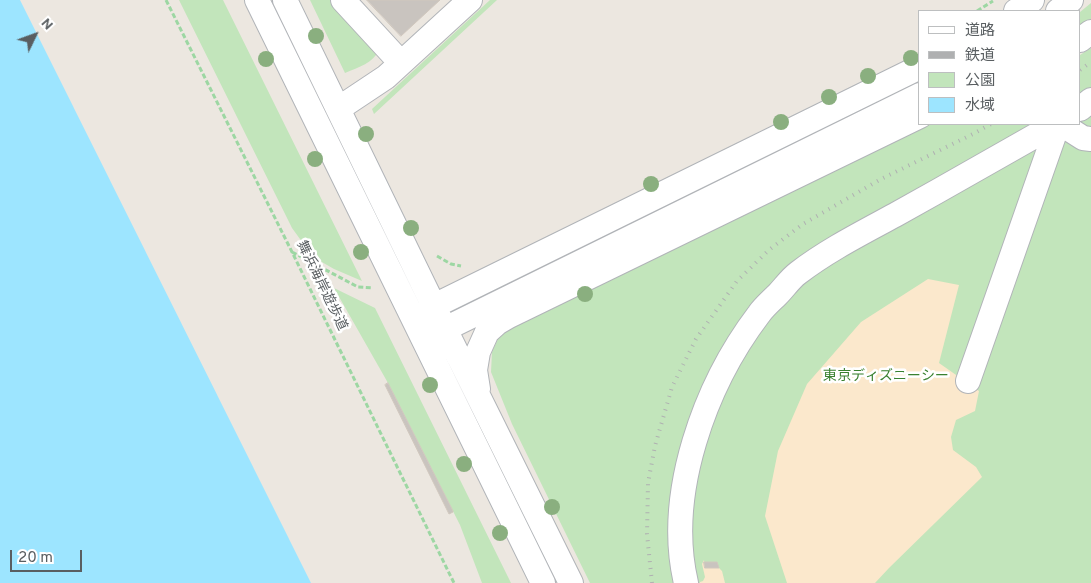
<!DOCTYPE html>
<html>
<head>
<meta charset="utf-8">
<style>
	body { margin:0 }
	#map { position:relative; width:1091px; height:583px; overflow:hidden; background:#ece7e0; font-family:Overpass,"Noto Sans JP",sans-serif }
	canvas { display:block }
	.legend { position:absolute; left:918px; top:10px; width:162px; height:115px; box-sizing:border-box; background:#fff; border:1px solid #bdbfc0; margin:0; padding:6px 9px; list-style:none; font-size:15px; color:#595e61 }
	.legend li { display:flex; align-items:center; gap:10px; height:25px }
	.legend b { width:25px; border:1px solid #bdbfc0 }
	.north { position:absolute; left:10px; top:10px; width:50px; height:50px; -webkit-text-stroke:4px #fff; paint-order:stroke; rotate:48deg; font-size:14px; font-weight:700; line-height:20px; text-align:center; color:#595e61 }
	.north::after { content:''; display:block; margin:auto; width:18px; height:22px; background:#595e61; clip-path:polygon(50% 0,100% 100%,50% 72%,0 100%) }
	.scale { position:absolute; left:10px; top:550px; width:72px; height:22px; box-sizing:border-box; border:2px solid #595e61; border-top:0; padding-left:6px; font-size:15px; line-height:18px; white-space:nowrap; color:#595e61; -webkit-text-stroke:4px #fff; paint-order:stroke }
</style>
</head>
<body>
<div id="map">
<canvas width="1091" height="583"></canvas>
<ul class="legend">
<li><b style="height:6px;background:#fff"></b>道路</li>
<li><b style="height:6px;background:#afb0b1"></b>鉄道</li>
<li><b style="height:14px;background:#c2e5bb"></b>公園</li>
<li><b style="height:14px;background:#9de5ff"></b>水域</li>
</ul>
<div class="north">N</div>
<div class="scale">20 m</div>
</div>
<script>
const ctx = document.querySelector('canvas').getContext('2d');
ctx.lineJoin = 'round';
function fill(path, color) { ctx.fillStyle = color; ctx.fill(path, 'evenodd'); }
function stroke(path, color, width, dash) { ctx.strokeStyle = color; ctx.lineWidth = width; ctx.lineCap = dash ? 'butt' : 'round'; ctx.setLineDash(dash || []); ctx.stroke(path); }
function drawText(font, color, halo, rows, align = 'center') {
  ctx.font = font + ' Overpass,"Noto Sans JP",sans-serif'; ctx.lineWidth = 5; ctx.setLineDash([]); ctx.textBaseline = 'middle'; ctx.strokeStyle = halo; ctx.fillStyle = color; for (const [text, x, y, turn = 0] of rows) {
    ctx.save(); ctx.translate(x, y); ctx.rotate((+turn || 0) * Math.PI / 180); ctx.textAlign = isNaN(turn) ? turn : align; if (halo) ctx.strokeText(text, 0, 0); ctx.fillText(text, 0, 0); ctx.restore();
  }
}
fill(new Path2D(`
	M179,0h44l139,281 -28,-12 -21,-12 -21,-29z
	M310,0h25l44,50c-6,13 -20,17 -34,23z
	M490,0h7l-123,114 -2,-5z
	M1091,3v18l-11,7v-16z
	M1091,48v535h-501l-78,-159 -21,-52 1,-20 7,-16 10,-8 418,-204h153v-69z
	M334,288l41,20 136,275h-29l-22,-58 -72,-142z`), '#c2e5bb');
fill(new Path2D(`
	M928,279l31,6 -20,78 40,28 -4,20 -19,9 -5,17 2,13 23,17 6,10 -93,91 -14,15h-88l-22,-67 13,-65 29,-67 54,-62z
	M704,560l1,8h14l3,3 3,12h-25v-1l3,-1 2,-4 -3,-13z`), '#fbe8cc');
fill(new Path2D(`
	M0,0h20l291,583h-311z`), '#9de5ff');
const building = new Path2D(`
	M367,0h73l-39,36z
	M388,383l65,128v1l-4,2 -64,-129z
	M704,562h13l2,6h-14z`);
fill(building, '#c9c4bf');
stroke(building, '#d1c8be', 1);
const minor = new Path2D(`
	M257,0l286,583
	M285,0l160,329 126,254
	M343,0l58,63
	M1016,11l16,-11
	M1058,11l13,-11
	M1080,40l11,-8
	M338,109l48,-32 84,-77
	M1080,109l11,-9
	M1061,124l22,14 8,1
	M424,319l10,-13 486,-239
	M428,329h17l475,-234
	M968,381l90,-257
	M478,389l-3,-19 3,-18 9,-20 10,-9 12,-7 411,-200
	M686,583c-21,-89 19,-198 73,-269 5,-7 12,-13 18,-19 7,-7 13,-16 21,-22 30,-23 64,-40 97,-58 54,-30 108,-61 161,-91`);
stroke(minor, '#b1b4b8', 26);
stroke(new Path2D(`
	M166,0l126,252 162,331
	M977,11l16,-10
	M292,252l66,35 15,1
	M437,256l14,8 10,2`), '#9dd7a3', 3, [5, 2.5]);
stroke(minor, '#fff', 24);
stroke(new Path2D(`
	M1080,70l11,-8
	M652,583l-5,-49 1,-51 7,-37 17,-59 24,-48 41,-58 32,-31 34,-26 78,-45 92,-45 18,-10`), '#afb0b1', 4, [1, 6]);
ctx.fillStyle = '#8aaf7f';
for (const [x, y] of [
	[316,36],
	[911,58],
	[266,59],
	[868,76],
	[829,97],
	[781,122],
	[366,134],
	[315,159],
	[651,184],
	[411,228],
	[361,252],
	[585,294],
	[430,385],
	[464,464],
	[552,507],
	[500,533]
]) { ctx.beginPath(); ctx.arc(x, y, 8, 0, 2 * Math.PI); ctx.fill(); }
drawText('14px', '#595e61', '#fff', [
	["舞浜海岸遊歩道",321,286,64]
]);
drawText('14px', '#3a8130', '#fff', [
	["東京ディズニーシー",886,377]
]);
</script>
</body>
</html>
